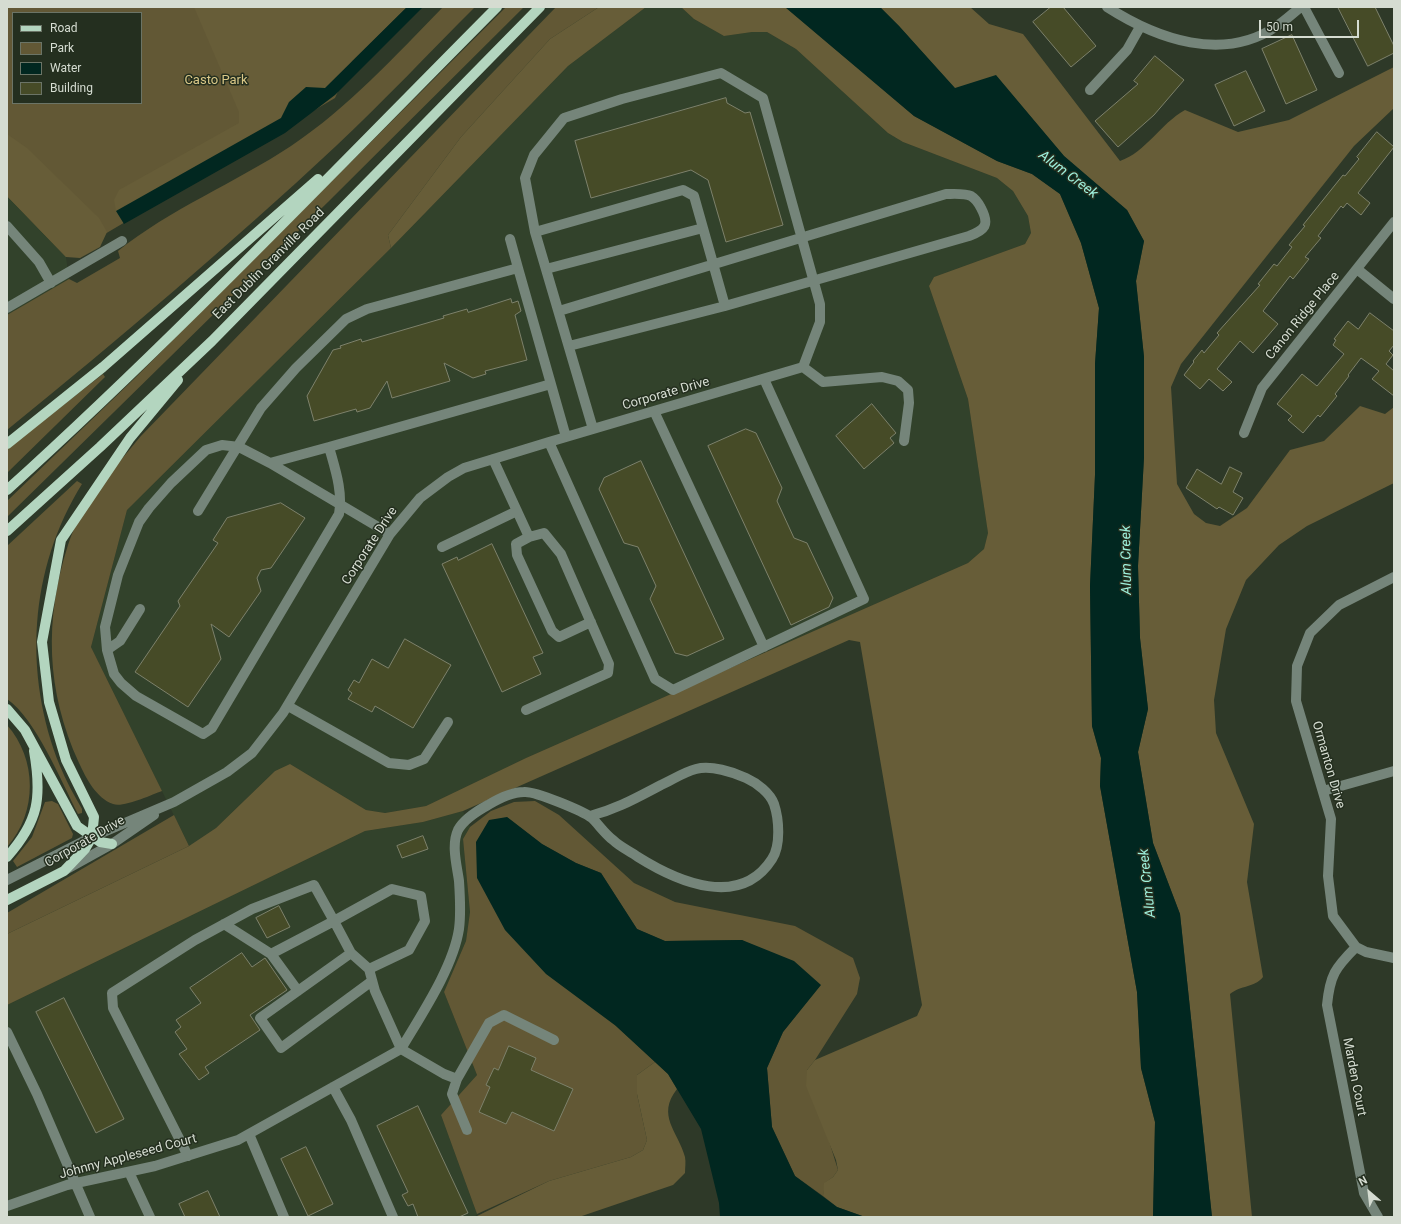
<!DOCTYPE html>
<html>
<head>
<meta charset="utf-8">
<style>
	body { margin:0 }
	#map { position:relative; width:1401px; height:1224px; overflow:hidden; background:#2e3928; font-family:Roboto,sans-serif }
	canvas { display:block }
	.frame { position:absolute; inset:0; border:8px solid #d5dcd1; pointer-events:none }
	.legend { position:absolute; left:12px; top:12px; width:130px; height:92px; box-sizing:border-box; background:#242f1f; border:1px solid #6b7466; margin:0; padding:5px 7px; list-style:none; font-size:12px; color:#d5dcd1 }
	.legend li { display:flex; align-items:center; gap:8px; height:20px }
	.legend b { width:20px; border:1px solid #6b7466 }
	.north { position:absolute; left:1349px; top:1172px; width:40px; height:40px; -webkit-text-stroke:3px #242f1f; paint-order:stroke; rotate:332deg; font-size:11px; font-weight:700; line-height:16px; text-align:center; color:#d5dcd1 }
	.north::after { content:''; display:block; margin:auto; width:14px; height:18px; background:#d5dcd1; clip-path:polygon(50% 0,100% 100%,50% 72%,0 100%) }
	.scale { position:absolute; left:1259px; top:20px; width:100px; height:18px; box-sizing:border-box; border:2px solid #d5dcd1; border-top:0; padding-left:5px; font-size:12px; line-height:14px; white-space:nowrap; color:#d5dcd1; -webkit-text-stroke:3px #242f1f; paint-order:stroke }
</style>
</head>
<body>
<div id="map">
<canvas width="1401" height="1224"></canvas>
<div class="frame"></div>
<ul class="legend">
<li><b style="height:5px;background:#b3d5bf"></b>Road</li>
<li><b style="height:11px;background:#625835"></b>Park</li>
<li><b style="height:11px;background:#012720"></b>Water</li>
<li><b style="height:11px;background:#464b27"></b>Building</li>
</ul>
<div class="north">N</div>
<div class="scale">50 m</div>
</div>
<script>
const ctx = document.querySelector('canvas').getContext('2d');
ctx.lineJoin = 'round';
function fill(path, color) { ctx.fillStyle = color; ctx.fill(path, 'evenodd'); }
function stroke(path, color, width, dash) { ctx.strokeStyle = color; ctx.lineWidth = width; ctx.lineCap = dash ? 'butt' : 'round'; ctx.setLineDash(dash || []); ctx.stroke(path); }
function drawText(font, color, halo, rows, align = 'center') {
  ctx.font = font + ' Roboto,sans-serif'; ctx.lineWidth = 3; ctx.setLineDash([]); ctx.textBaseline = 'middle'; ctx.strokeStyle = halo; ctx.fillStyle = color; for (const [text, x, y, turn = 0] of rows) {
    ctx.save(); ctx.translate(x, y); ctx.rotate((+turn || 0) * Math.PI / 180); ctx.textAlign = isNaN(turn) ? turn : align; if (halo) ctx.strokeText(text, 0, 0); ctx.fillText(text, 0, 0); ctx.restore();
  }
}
fill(new Path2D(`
	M646,7h35l13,12 30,17 28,-4h15l29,17 92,84 15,9 94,36 16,13 15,25 3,17 -6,11 -91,33 -5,9 39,113 20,134 -4,16 -16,14 -442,195 -100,48 -41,7 -19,-3 -76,-46 -15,7 -59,57 -27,18 -98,-199 36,-137 264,-262 177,-182z
	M7,196l59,61 3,22 -62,36z
	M463,811l7,16 -7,12 7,73 -4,29 -22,51 33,83 -36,40 36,99 -2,3h-468v-212l358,-174 58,-9z`), '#32422b');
fill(new Path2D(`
	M7,7h369l-41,91 -269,159 -59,-61zM13,13h128v90h-128z
	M443,7h32c-46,46 -91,94 -139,139 -106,99 -217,193 -329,284v-115l62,-36 8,4 43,-25 -2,-7c52,-42 117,-68 173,-105 58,-39 104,-90 152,-139z
	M506,7h18l-196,195 -321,315v-16l128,-123z
	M556,7h43l-49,32 -89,98 -73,98 3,13 -264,262 -36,137 71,144c-11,4 -39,17 -49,13 -17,-6 -27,-26 -34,-41 -33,-72 -35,-143 -11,-218 13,-41 45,-75 72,-108z
	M103,374l2,3 -98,96v-24z
	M77,481l5,3c-53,85 -59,190 -22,282 6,15 14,29 22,43v4l-4,1c-17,-33 -42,-95 -71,-115v-153z
	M7,725c30,34 31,87 0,122z
	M52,801l6,3 15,30 -1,4 -55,29 -4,-6 19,-24 13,-35z
	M535,801l24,14 75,68 41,19 120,24 58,32 7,20 -3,16 -42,66 -8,10 31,100 -5,7 -8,6 -2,13 -28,-20 -23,-49 -5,-59 16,-36 37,-47 -78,-45 -77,1 -28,-12 -36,-56 -25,-10 -34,-19 -35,-27 109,209 39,36 -18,13v19l10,46 -4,10 -12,7 -82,24 -72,33 -36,-99 36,-40 -33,-83 22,-51 4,-29 -7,-73 7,-12 21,-16 23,-9z
	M174,815l15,31 -182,88v-21z`), '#625835');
fill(new Path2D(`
	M194,7h213l-82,81 -36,14 -8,16 -165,93 -2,-11 5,-10 120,-67v-11z
	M599,7h47l-78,59 -177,182 -3,-13 73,-98 89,-98z
	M681,7h104l129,109 83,45 35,13 28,20 21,49 18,65 -4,56v111l-5,111 2,140 9,32 -1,28 37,206 4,76 14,54 -2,95h-288l-28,-10 -14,-11 1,-13 9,-6 5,-7 -2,-10 -30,-74 1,-16 8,-10 102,-44 5,-11 -62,-363 -11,-2 -386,171 -40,11 -58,9 -358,174v-71l182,-88 27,-18 59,-57 15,-7 76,46 19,3 41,-7 100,-48 442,-195 16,-14 4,-16 -20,-134 -39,-113 5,-9 91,-33 6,-11 -3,-17 -15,-25 -16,-13 -94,-36 -15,-9 -92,-84 -29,-17h-15l-28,4 -30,-17z
	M880,7h90l19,17 34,10 97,127c26,-9 40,-37 65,-51l53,22 51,-12 105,-53v41l-40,38 -173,218 -10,23 6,97 17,30 12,9 14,3 27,-18 43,-58 34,-9 36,-35 25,8 9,-7v76l-87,43 -28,19 -33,35 -20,49 -12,71 2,33 38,91 -7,58 16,95c-9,11 -22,8 -33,17l22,223h-40l-32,-303 -27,-71 -15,-91 10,-43 -8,-71 -2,-72 6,-109v-100l-8,-76 8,-40 -17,-31 -63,-54 -68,-80 -41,13 -56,-63z
	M7,134l20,14 72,70 8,14 -7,15 -20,11 -14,-1 -59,-61z
	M655,1062l13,12 9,15c-21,27 1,42 8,68 1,5 0,11 0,16l-12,12 -94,32h-104l74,-36 82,-24 12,-7 4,-10 -10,-46v-19z`), '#675d38');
fill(new Path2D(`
	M407,7h16l-88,88 -50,38 -161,91 -8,-13 165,-93 8,-16 17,-15 19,1z
	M785,7h95l19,19 56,62 41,-13 68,81 63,54 17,31 -8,40 8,76v100l-6,109 2,72 8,71 -10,43 15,91 27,71 32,303h-59l2,-95 -14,-54 -4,-76 -37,-206 1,-28 -9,-32 -2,-140 5,-111v-111l4,-56 -18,-65 -21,-49 -28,-20 -35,-13 -83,-45z
	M507,817l35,27 34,19 25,10 36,56 28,12 77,-1 52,21 27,24 -38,47 -16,36 5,59 23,49 42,31 28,10h-145l-1,-14 -18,-74 -33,-55 -52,-48 -70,-52 -41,-44 -28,-52 -1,-36 13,-22z`), '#012720');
const building = new Path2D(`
	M1051,7h12l33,39 -25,21 -38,-45z
	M1338,7h37l19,39v7l-26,13z
	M1292,35l25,55 -31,14 -24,-55z
	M1155,56l29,24 -30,35 -36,32 -23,-26 43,-37 -4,-3z
	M1246,71l19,40 -31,15 -19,-41z
	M726,98l1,5 18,10 5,-1 33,113 -57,17 -18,-62 -17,-10 -100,28 -16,-57z
	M1377,132l17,15 -36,46 12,10 -9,12 -14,-12 -4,5 -2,-2 -23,30 3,2 -16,19 4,2 -16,20 -3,-3 -27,35 15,13 -25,29 -13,-12 -23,28 15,13 -9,9 -14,-12 -9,10 -16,-14 10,-13 -1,-1 9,-11 2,3 15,-18 -2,-2 43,-48 -2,-1 16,-20 3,2 15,-19 -3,-2 16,-19 -2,-1 40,-50 2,1 14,-17 -2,-2z
	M511,299l1,4 6,-2 3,10 -6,4 12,45 -42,11 1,3 -13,4 -29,-15 6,18 -58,17 -5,-17 -17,27 -13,4 -1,-3 -42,12 -7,-25 26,-46 8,-2 -1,-2 21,-7 1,3 82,-24 -1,-2 24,-7 1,3z
	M1370,313l24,18v14l-5,6 4,4 -7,9 8,7v25l-22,-17 7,-8 -18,-13 -13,17 1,1 -14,18 2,2 -17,21 -2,-2 -15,18 -15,-13 4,-4 -15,-12 25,-30 15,12 27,-32 -11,-9 3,-5 -2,-1 14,-18 10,8z
	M872,404l24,29 -6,5 4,5 -30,26 -28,-33z
	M746,429l10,4 26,55 -5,13 17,37 13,5 26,55 -4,9 -38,18 -83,-179z
	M641,461l83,178 -37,17 -12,-3 -25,-54 6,-13 -18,-39 -14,-4 -25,-54 5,-11z
	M1230,467l12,6 -9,19 10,6 -10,17 -14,-8 -2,2 -31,-21 11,-19 24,15z
	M281,503l24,15 -34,50 -10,2 -4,8 4,13 -32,46 -18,-13 10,35 -33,48 -53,-35 45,-66 -2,-5 40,-58 -5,-3 14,-22z
	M492,544l51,109 -10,4 8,17 -39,18 -60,-128 15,-7 1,3z
	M405,639l46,26 -38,63 -38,-22 -3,6 -24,-13 4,-6 -4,-3 6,-10 5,3 13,-24 16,9z
	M423,836l5,13 -26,9 -5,-12z
	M279,906l11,21 -23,11 -11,-20z
	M242,953l10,14 13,-9 22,32 -37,25 10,15 -55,37 4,6 -10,7 -20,-26 8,-5 -12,-17 6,-5 -5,-7 25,-17 -11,-15z
	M64,998l60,121 -28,14 -60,-121z
	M509,1046l27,12 -5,12 42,19 -19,42 -42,-19 -6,12 -27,-12 11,-25 -4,-2 8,-17 4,2z
	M418,1106l50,107 -9,4h-41l-5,-13 -5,2 -6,-11 6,-3 -31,-66z
	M306,1147l27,57 -25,12 -27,-57z
	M208,1191l12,26h-35l-6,-13z`);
fill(building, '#464b27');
stroke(building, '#7d816b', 1);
stroke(new Path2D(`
	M1107,7c50,32 116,56 170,19 9,-6 16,-13 24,-19
	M1304,7l35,66
	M1090,90l37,-40 13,-23
	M7,226l32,36 12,21
	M535,232l148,-42 11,6 31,110 -156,40
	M510,239l8,29
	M546,269l157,-41
	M1357,269l37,30
	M7,308l115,-67
	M559,311c129,-38 258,-79 387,-117 7,0 19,-1 25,2 5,3 8,8 10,12 9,17 4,22 -12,28l-244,70
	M803,367l20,15 59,-5 16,4 10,9 1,13 -5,38
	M654,411l110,236
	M593,429l-58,-197 -10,-54 9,-23 30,-37 58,-19 99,-26 42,25 57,206v18l-17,45
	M1244,433l18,-45 132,-166
	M549,442l106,237 18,11 191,-91 -100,-220
	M222,445l17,2 31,16 59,-16c6,22 14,44 10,67l-127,214 -9,6 -67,-38 -15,-13 -7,-9 -7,-24 -2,-23 13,-52 21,-53 10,-14 22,-25 35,-33z
	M329,447l222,-63
	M493,459l36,78 15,-4 17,21 48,110 -1,9 -82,37
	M270,463l120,71
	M198,511l63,-103 35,-40 50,-49 21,-10 151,-41 48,169
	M529,537l-13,7 1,11 35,76 7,6 32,-15
	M442,547l75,-36
	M1394,577l-55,28 -29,28 -13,33 -1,35 35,118 -3,57 5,40 23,31 10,5 28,6
	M107,650l13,-9 20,-32
	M288,706l101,57 20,2 15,-6 24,-37
	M1323,791l71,-20
	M67,869l45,-25 42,-29
	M7,880l85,-43 82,-35 53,-30 25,-19 31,-40 107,-179 30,-36 28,-21 16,-9 85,-26 254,-75
	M224,924l47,30 63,-33 17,32
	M1356,947c-21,21 -26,28 -29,58l37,188 14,24
	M271,954l27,37
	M372,981l-91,67 -21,-30 91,-65 18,16 6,22 26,58 43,25 13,5 32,-56 15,-8 50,25
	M7,1032l30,62 53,123
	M401,1049c20,-34 52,-81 58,-120 2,-15 1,-33 0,-48 -2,-15 -8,-36 -1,-51 6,-11 19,-19 30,-25 10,-6 24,-13 36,-13 11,-1 59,19 68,26 7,7 13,16 21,22 7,7 17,11 25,17 40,25 102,52 134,2 9,-14 7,-40 2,-55 -4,-11 -17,-21 -28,-26 -13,-6 -35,-13 -50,-9 -12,3 -24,11 -35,16 -25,13 -44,24 -71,31
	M457,1079l-5,15 15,36
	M333,1087l18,33 42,97
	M249,1134l35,83
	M188,1156l-75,-148 -1,-15 83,-53 57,-31 62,-24 20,36 58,-32 29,7 4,25 -16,29 -40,19
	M129,1172l21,45
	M7,1206l60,-21 88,-19 83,-26 163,-91`), '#75857a', 10);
stroke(new Path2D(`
	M7,444l96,-77 215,-188
	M7,490c170,-154 328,-320 490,-483
	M7,531l93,-84 112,-106 328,-334
	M7,709l18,21 52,96 23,16 12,2
	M7,857c32,-36 35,-60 27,-106
	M7,900l57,-29 21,-22 7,-12 2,-20 -28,-57 -17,-58 -7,-60 19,-102 69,-102 48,-58`), '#b3d5bf', 10);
drawText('13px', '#dac888', '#242f1f', [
	["Casto Park",216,81]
]);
drawText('13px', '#d5dcd1', '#242f1f', [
	["East Dublin Granville Road",269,264,-45],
	["Canon Ridge Place",1303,316,-51],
	["Corporate Drive",666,394,-16],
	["Corporate Drive",370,546,-57],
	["Ormanton Drive",1328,765,74],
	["Corporate Drive",85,842,-30],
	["Marden Court",1354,1077,79],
	["Johnny Appleseed Court",128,1157,-15]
]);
drawText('italic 14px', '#9ef1dd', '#242f1f', [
	["Alum Creek",1068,175,37],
	["Alum Creek",1127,560,-91],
	["Alum Creek",1148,883,-96]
]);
</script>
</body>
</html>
